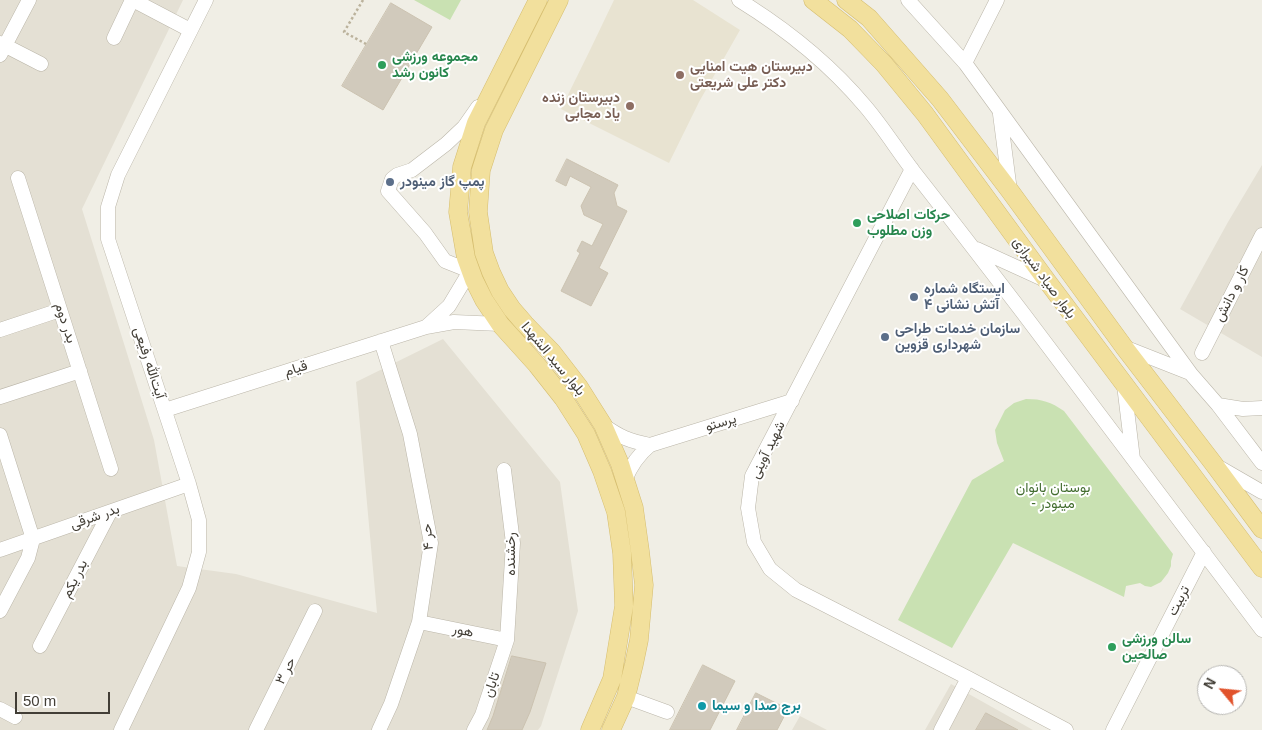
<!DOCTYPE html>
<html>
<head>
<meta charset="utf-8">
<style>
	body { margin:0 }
	#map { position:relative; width:1262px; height:730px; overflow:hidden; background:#f0eee5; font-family:Helvetica,sans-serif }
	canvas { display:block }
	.north { position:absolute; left:1197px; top:665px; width:50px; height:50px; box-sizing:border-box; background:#fff; border:1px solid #b3b2af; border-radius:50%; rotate:298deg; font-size:14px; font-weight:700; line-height:20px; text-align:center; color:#423e36 }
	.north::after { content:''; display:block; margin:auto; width:18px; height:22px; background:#e1532c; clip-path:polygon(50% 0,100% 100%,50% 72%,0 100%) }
	.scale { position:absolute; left:15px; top:692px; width:95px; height:22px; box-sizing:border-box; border:2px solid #423e36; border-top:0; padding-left:6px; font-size:15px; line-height:18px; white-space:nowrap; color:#423e36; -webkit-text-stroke:4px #fff; paint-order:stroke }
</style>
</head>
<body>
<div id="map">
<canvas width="1262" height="730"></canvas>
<div class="north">N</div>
<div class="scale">50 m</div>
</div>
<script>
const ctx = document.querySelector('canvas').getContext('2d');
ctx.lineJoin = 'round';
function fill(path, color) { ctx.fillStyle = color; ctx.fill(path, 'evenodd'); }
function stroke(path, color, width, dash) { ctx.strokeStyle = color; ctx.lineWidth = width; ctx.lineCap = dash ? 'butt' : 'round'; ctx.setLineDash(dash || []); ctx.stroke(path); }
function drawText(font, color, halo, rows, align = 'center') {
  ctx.font = font + ' Helvetica,Vazirmatn,sans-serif'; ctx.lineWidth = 4; ctx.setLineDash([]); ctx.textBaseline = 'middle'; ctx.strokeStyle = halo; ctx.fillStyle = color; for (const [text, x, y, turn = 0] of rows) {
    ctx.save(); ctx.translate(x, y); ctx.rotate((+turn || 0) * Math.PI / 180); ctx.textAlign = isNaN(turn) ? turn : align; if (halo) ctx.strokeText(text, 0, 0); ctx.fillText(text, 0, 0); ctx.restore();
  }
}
fill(new Path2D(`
	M0,0h183l-101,209 72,231 23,126 59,8 141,39 -21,-231 87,-43 117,143 18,129 -37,115 -3,4h-538z
	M1262,165v192l-82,-48 48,-87z
	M951,684l82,46h-108z
	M800,716l27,14h-35z`), '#e4e0d4');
fill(new Path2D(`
	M614,0h79l47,30 -41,72 -30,61 -108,-54 30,-61z`), '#e8e3d1');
fill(new Path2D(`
	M414,0h47l-11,20z
	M1026,399c16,0 25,3 38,12l109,143 -2,7v5l-3,7 -7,9 -10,5 -6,-1 -5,-3 -14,3 -2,11 -111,-54 -61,105 -54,-28 74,-140 32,-19 -7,-18 -2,-13 10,-20 9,-7z`), '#c9e1b2');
const building = new Path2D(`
	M391,3l41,24 -49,83 -41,-24z
	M567,159l51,26 -4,8 3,13 10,5 -28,57 9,5 -17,33 -30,-15 19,-38 -3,-2 5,-10 10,5 11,-22 -19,-9 -3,-9 10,-19 -21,-11 -4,10 -10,-5z
	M512,656l34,7 -16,49 -8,18h-35l6,-14z
	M703,665l32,16 -25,49h-40z
	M756,693l32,16 -11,21h-40z
	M986,713l32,17h-42z`);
fill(building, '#d1cabc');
stroke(building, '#cbc2b0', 1);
const minor = new Path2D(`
	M133,0l57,30
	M739,0c47,29 90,63 126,106 18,21 32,44 49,66 37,47 73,94 109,141 79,106 160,211 239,317
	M908,0l57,63 226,311 27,31 44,58
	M114,38l18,-38
	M0,43l41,21
	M0,55l29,-55
	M965,63l32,-63
	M1000,114l10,77
	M912,169l-160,307 -4,32 6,34 16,27 26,21 172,88 98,52
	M18,178l93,291
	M977,249l70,32
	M426,327l23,-21 21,-35 -25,-10 -20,-28 -37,-42 4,-12 5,-4 15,-5 34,-26 18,-17 14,-20
	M0,330l60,-20
	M1124,347l66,26
	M1202,353l60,-118
	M1124,385l9,74
	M0,397l80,-26
	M1218,405l25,4 19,-1
	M165,410l261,-83 28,-5 46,2
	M603,425c17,12 26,16 47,20
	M0,435l33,104 -5,19 -28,53
	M1217,466l45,26
	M625,480c6,-15 13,-25 25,-35l142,-44
	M0,550l189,-66
	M419,622l88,18
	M40,646l70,-134
	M626,697l41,15
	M0,709l15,8
	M121,730l68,-142 10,-36v-32l-10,-36 -81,-245v-32l10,-32 88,-175
	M256,730l59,-119
	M379,730l12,-26 28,-82 12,-79 -21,-109 -29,-93
	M474,730l8,-15 25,-75 6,-97 -9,-73
	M941,730l27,-52
	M1113,730l91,-178`);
const major = new Path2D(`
	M538,0l-62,123 -14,44 -4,45 8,46 8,22 10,20 16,24 37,41 26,33 23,36 16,37 14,41 6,41 2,53 -12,73 -22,51
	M559,0l-65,130 -13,40 -3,42 6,41 7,19 9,19 12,18 13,15 27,28 27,35 24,38 17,39 14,44 6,43 4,34 -5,55 -5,24 -8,33 -15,33
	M813,0l37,29 34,35 41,50 122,167 215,287
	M846,0l23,18 71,81 70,92 114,156 89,116 49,66`);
stroke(minor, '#bbb6a9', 15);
stroke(major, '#d5bd6f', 19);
stroke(new Path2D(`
	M363,0l-19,32 22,12`), '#bbb29c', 2.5, [2.5, 2.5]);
stroke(minor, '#fff', 14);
stroke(major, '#f2e09d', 18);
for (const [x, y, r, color] of [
	[382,65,5,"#2e9e5b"],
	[680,75,5,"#8d6e63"],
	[630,106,5,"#8d6e63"],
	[390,182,5,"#5c6f8a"],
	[857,223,5,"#2e9e5b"],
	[914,297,5,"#5c6f8a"],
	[885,337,5,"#5c6f8a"],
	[1112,647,5,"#2e9e5b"],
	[702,706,5,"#0f9aa8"]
]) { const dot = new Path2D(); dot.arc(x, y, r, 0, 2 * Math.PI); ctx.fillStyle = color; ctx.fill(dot); stroke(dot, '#fff', 2); }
drawText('bold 14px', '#27864d', '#fff', [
	["مجموعه ورزشی",392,57],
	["کانون رشد",392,73],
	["حرکات اصلاحی",867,215],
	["وزن مطلوب",867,231],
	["سالن ورزشی",1122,639],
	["صالحین",1122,655]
], 'left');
drawText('bold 14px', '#785e54', '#fff', [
	["دبیرستان هیت امنایی",690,67],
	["دکتر علی شریعتی",690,83],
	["دبیرستان زنده",620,98,"right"],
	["یاد مجابی",620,114,"right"]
], 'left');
drawText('bold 14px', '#4e5e75', '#fff', [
	["پمپ گاز مینودر",400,182],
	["ایستگاه شماره",924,289],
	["۴ آتش نشانی",924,305],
	["سازمان خدمات طراحی",895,329],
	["شهرداری قزوین",895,345]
], 'left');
drawText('14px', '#423e36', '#fff', [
	["بلوار صیاد شیرازی",1044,278,54],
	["کار و دانش",1232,294,-63],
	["بدر دوم",65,323,72],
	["بلوار سید الشهدا",553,359,50],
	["آیت‌الله رفیعی",149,363,72],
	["قیام",296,369,-18],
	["پرستو",721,423,-17],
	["شهید آوینی",768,450,-64],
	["بدر شرقی",95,517,-19],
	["حر ۴",428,537,-94],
	["رخشنده",511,554,-90],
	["بدر یکم",75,579,-63],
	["تربیت",1179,601,-63],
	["هور",463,631,11],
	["حر ۳",286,671,-63],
	["تابان",492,685,-71]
]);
drawText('14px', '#436d30', '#fff', [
	["بوستان بانوان",1053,488],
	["- مینودر",1053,504]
]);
drawText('bold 14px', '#0d838f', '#fff', [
	["برج صدا و سیما",712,706]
], 'left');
</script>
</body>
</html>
